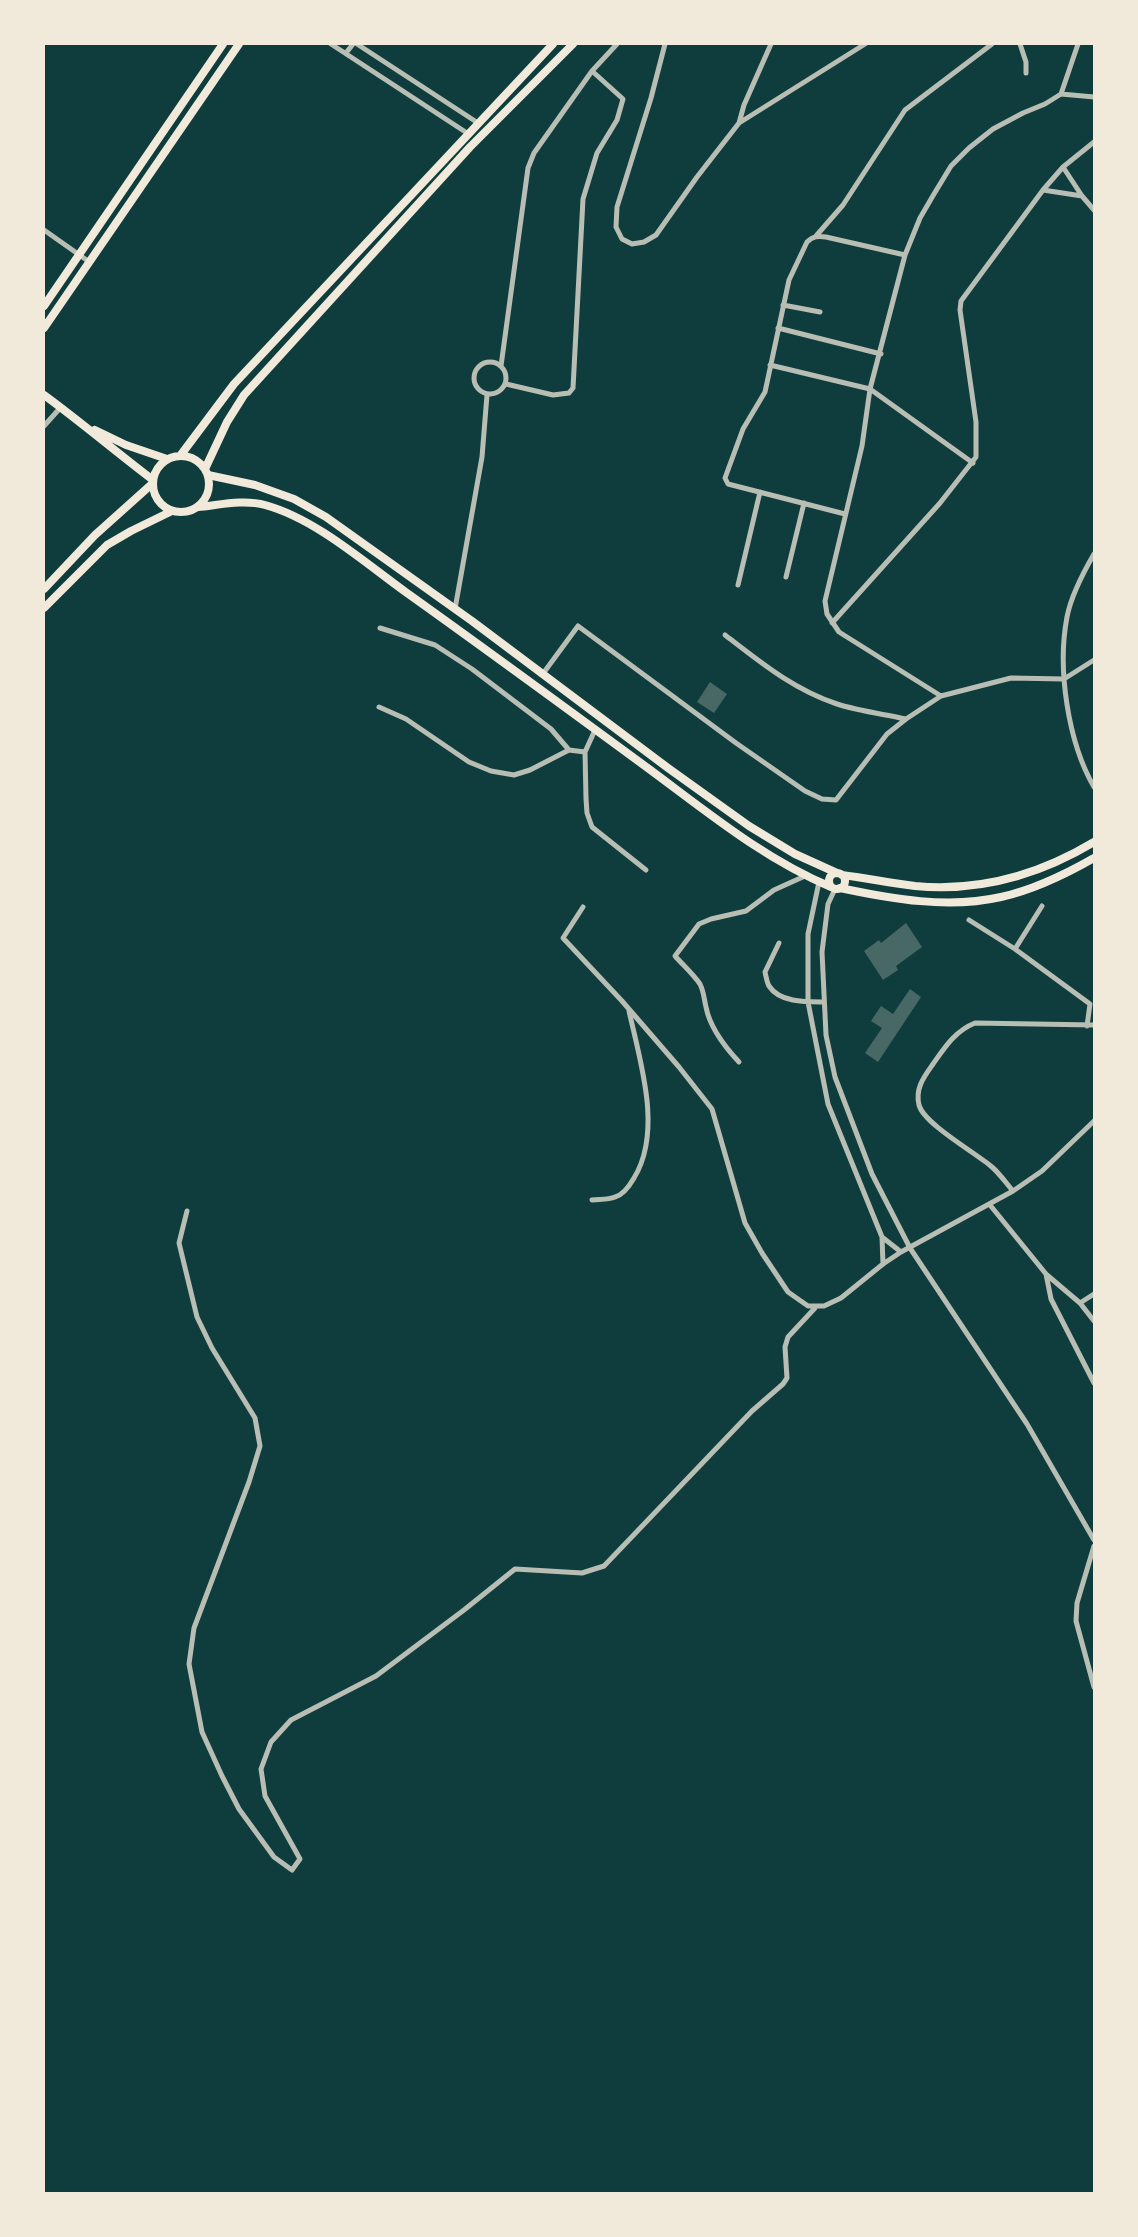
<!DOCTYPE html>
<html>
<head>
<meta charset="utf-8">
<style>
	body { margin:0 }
	#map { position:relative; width:1138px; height:2237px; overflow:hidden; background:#0f3d3e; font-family:Inter,sans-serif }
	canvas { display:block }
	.frame { position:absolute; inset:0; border:45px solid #f1e9da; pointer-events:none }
</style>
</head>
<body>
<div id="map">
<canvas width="1138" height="2237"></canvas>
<div class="frame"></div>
</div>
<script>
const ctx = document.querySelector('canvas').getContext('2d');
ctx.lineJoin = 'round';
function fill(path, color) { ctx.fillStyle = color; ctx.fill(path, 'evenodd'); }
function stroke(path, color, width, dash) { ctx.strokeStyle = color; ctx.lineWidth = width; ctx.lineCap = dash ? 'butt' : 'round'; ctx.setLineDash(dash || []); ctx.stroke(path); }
fill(new Path2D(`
	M710,682l17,12 -13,19 -17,-11z
	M906,923l16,24 -26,19 2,4 -15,10 -19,-29 15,-11 2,3z
	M910,989l11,8 -43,65 -13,-9 17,-25 -11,-7 10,-15 12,8z`), '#486865');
stroke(new Path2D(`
	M331,44l136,89
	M357,44l121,79
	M665,44l-14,54 -34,109 -1,20 6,12 10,5 12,-2 12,-7 41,-58 42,-54 126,-79
	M1020,44l6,18v11
	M346,53l7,-9
	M1061,94l17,-50
	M1094,97l-33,-3 -16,10 -22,9 -30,16 -24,19 -18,18 -17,28 -14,24 -15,37 -35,134 -8,57 -37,155 2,13 12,18 102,64 70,-18 53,1 30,-19
	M739,123l5,-18 27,-61
	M1063,167l19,29
	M1043,190l39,6 12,14
	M44,230l44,31
	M816,236l27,-31 62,-95 87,-66
	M783,305l37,7
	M778,328l103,26
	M474 378a16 16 0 1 1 32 0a16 16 0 1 1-32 0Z
	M770,365l100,24 103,74
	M501,366l27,-198 6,-15 58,-82 25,-27
	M506,384l47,11 16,-2 4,-5 10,-189 14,-46 20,-33 6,-21 -31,-28
	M44,426l17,-19
	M845,514l-117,-30 -3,-6 18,-49 22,-37 24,-112 18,-38c6,-6 11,-6 19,-5l79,18
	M1094,554c-11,19 -23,42 -27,63 -10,52 1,125 27,170
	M786,577l18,-74
	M738,585l22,-93
	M455,609l27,-152 5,-62
	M832,623l108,-120 36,-46v-35l-16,-112 1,-9 82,-111 20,-23 31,-25
	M380,628l55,17 37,24 79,60 18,21
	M725,635c35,27 69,55 112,69 22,7 46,10 69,15
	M542,675l36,-49 158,117 69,48 17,8 14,1 51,-66 19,-15 35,-23
	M379,707l27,12 63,43 22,9 23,4 16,-5 39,-20 16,2
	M595,730l-10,22 1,47 1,14 5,14 54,43
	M819,882l-11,52v68l20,102 54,133 19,15
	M835,889l-7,15 -6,48 4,83 9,42 37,97 38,74 117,176 67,116
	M583,907l-20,31 59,63 57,66 33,42 33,114 17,30 26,39 20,14h16l17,-8 42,-34 18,-12 112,-61 29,-20 52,-50
	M969,920l46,29 75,55 -3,22
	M779,943l-14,29c1,4 2,11 4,14 11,17 38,16 55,16
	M1015,949l27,-43
	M739,1062c-15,-16 -29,-34 -33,-55 -2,-8 -2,-15 -6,-23 -7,-10 -17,-19 -25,-28l24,-32 12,-5 35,-8 28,-21 31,-14
	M1013,1191c-7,-8 -13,-17 -21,-24 -16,-14 -68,-43 -73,-62 -4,-17 5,-28 14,-41 12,-17 22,-33 42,-41l119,2
	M592,1200c7,-1 16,0 23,-3 8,-2 15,-12 19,-19 29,-47 6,-117 -5,-167
	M990,1205l56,69 5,25 43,84
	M187,1211l-8,32 18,74 15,31 43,70 5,28 -11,36 -55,146 -5,36 13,68 20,44 17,33 35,48 18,13 8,-11 -35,-63 -4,-27 10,-27 20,-22 85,-44 88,-66 51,-41 67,4 22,-7 148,-155 31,-27 4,-6 -2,-31 3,-10 27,-29
	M882,1237l1,27
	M1047,1275l33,28
	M1094,1294l-14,9 14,18
	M1094,1546l-17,57 -1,18 18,66`), '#b8beb3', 5);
stroke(new Path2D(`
	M208,475l47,10 39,14 32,18 146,104 196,147 81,58 46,28 42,19
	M198,507c21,-2 46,-8 67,-2 51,14 100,58 142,88 80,57 159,115 238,173 60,44 117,92 186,121
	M829 881a8 8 0 1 1 16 0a8 8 0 1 1-16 0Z
	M842,875c24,3 48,8 73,11 64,6 124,-11 179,-44
	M840,888c52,11 108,21 161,9 32,-7 65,-23 93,-39`), '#f1e9da', 8);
stroke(new Path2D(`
	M44,306l179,-262
	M44,328l195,-284
	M44,395c37,27 72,57 109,85
	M95,430l31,15 41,14
	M153 484a28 28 0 1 1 56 0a28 28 0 1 1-56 0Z
	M180,456l54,-72 319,-340
	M205,469l22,-47 17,-27 226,-248 103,-103
	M44,589l51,-54 58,-52
	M44,608l63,-63 24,-14 41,-20`), '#f1e9da', 8);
</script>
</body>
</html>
